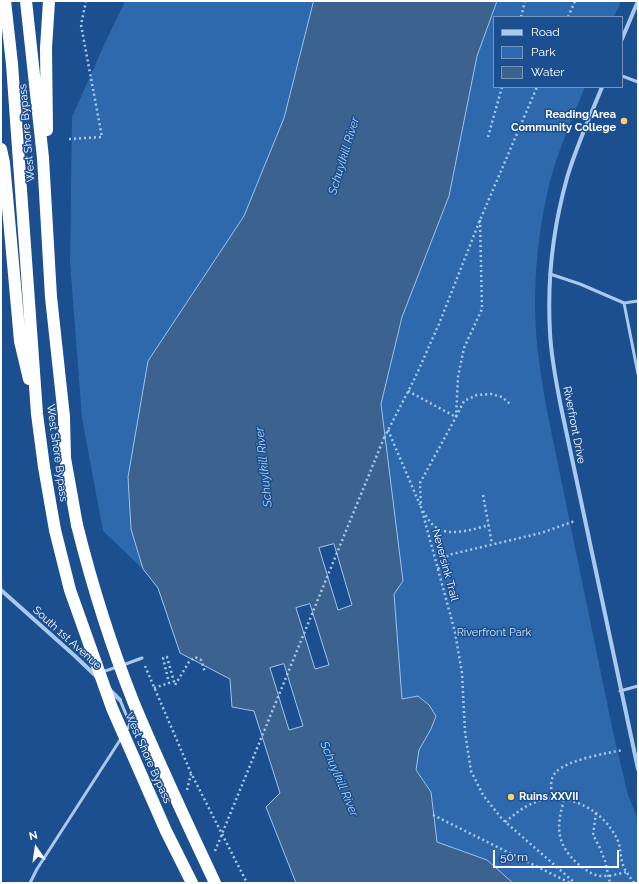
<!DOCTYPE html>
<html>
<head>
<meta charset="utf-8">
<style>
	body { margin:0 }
	#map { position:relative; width:639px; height:884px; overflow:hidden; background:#1b4f8f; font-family:Raleway,sans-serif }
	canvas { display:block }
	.frame { position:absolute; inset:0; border:2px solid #fff; pointer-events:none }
	.legend { position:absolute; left:493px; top:16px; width:130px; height:72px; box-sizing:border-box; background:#1b4f8f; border:1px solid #7695bc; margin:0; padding:5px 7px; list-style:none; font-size:12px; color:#fff }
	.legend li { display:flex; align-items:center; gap:8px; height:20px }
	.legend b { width:20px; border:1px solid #7695bc }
	.north { position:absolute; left:16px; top:828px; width:40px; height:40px; -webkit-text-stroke:3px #1b4f8f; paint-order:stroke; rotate:347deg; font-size:11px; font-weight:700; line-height:16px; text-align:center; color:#fff }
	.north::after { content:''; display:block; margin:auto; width:14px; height:18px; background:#fff; clip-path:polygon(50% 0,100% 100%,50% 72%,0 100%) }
	.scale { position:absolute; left:493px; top:850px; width:126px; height:18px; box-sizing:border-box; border:2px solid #fff; border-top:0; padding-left:5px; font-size:12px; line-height:14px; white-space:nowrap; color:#fff; -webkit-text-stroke:3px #1b4f8f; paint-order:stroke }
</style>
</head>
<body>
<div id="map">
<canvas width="639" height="884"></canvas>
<div class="frame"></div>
<ul class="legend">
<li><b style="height:5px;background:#a9c9ee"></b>Road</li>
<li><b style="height:11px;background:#2e69ad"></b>Park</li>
<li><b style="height:11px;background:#3c6290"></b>Water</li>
</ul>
<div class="north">N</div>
<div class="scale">50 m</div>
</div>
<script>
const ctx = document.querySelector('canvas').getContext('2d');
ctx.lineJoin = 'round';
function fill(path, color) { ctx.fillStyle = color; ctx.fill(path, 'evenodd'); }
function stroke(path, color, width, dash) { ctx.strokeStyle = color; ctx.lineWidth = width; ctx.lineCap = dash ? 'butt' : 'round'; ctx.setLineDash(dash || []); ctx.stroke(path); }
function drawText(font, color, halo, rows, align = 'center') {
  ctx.font = font + ' Raleway,sans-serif'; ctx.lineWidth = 3; ctx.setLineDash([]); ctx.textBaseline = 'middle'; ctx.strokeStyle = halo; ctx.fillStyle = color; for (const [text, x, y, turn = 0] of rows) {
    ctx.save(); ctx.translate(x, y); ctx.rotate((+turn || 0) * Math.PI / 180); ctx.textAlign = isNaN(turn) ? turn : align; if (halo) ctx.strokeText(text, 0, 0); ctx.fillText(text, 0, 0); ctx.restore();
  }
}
fill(new Path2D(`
	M125,1h189l-30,117 -40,98 -96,145 -17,168 12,40 -40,-38 -21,-113 -12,-156 2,-145 32,-72z
	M497,1h124l-7,16h-120v70h91c-13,31 -26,62 -35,94 -14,57 -19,120 -11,179 2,17 5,34 8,51l66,321 15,63 10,25v63h-125l-26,-23 -51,-18 -5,-50 -15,-23 3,-19 12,-21 -29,-30 -8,-105 9,-13 -22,-177 21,-87 47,-121 28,-140z`), '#2e69ad');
const water = new Path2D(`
	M314,1h183l-20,55 -28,140 -47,121 -21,87 22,177 -9,13 8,105 16,-3 11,9 7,11 -5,13 -12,21 -3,20 15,22 6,50 50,18 26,23h-217l-30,-76 14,-14 -26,-82 -22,-4 -2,-28 -50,-26 -22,-65 -15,-19 -12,-40 -3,-52 20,-116 96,-145 40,-98zM334,544l18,61 -14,5 -19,-62zM310,604l19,61 -14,4 -19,-61zM284,664l19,62 -14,4 -19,-62z`);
fill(water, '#3c6290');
stroke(water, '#9cc4f0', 1);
stroke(new Path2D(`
	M521,17l4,-16
	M568,17l7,-16
	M488,137l14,-50
	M69,139l33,-2 -21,-112 5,-24
	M480,220l2,89 -18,39 -6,29 -2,40 -36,66 1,24 34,125 7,41 3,59 6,39 12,24 19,24 73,64
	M408,391l48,26 8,-16 13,-6 14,-1 11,3 8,7
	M388,430l32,75
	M384,438l31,-60 24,-54 41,-104 57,-133
	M483,495l9,49
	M423,511c4,6 7,13 14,17 14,9 37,1 52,-3
	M438,569l10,-14 93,-22 34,-12
	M145,666l46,107 56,110
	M154,688l15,-5 -6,-25 4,-1 8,28 14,-23 6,-5 6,3 4,12
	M187,790l4,-16
	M553,799c-2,-9 -4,-19 3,-27 11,-12 51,-19 67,-22
	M564,800c-8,27 -8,44 14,64 6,4 11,9 18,11 10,3 21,-1 31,-3
	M596,813l-3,22 6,11 6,15 5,22
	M433,815l137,68
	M505,822c10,-8 19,-16 31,-20 33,-11 68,8 82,39 3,7 2,16 5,24 2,6 7,12 11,18`), '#a9c9ee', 2.5, [2, 3]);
stroke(new Path2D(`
	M622,76l16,6
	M550,274l30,10 44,19 14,-2
	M624,303l14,71
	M123,665l19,-7
	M102,672l15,-5
	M620,691l18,-5
	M120,700l10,24 -4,7
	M30,883l7,-14 85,-132`), '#a9c9ee', 3);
stroke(new Path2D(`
	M622,39l16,-38
	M602,87c-12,30 -26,60 -35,91 -14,50 -20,102 -17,154 1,25 6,50 11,75l77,362
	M1,590l74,66 22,21
	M109,689l11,11`), '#a9c9ee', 4);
stroke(new Path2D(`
	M5,1l7,63 25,350 7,53 11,63
	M26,1l17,157 8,139 13,120 1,41 12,67
	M47,130l-1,-82 3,-47
	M1,149l3,14 16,178 9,38`), '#fff', 12);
stroke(new Path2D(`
	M215,851l169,-413`), '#a9c9ee', 2.5, [2, 3]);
stroke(new Path2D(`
	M77,525c15,60 33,118 56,176 25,61 54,122 82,182
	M55,530l15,60 42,118 54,123 26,52`), '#fff', 12);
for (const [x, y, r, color] of [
	[624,121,4,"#ffd166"],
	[511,797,4,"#ffd166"]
]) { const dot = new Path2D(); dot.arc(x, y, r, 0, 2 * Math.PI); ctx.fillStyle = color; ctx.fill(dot); stroke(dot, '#1b4f8f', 1.5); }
drawText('bold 11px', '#fff', '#1b4f8f', [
	["Reading Area",616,115],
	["Community College",616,128],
	["Ruins XXVII",519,797,"left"]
], 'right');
drawText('11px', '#fff', '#1b4f8f', [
	["West Shore Bypass",27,133,-95],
	["Riverfront Drive",574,425,79],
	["West Shore Bypass",57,453,82],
	["Neversink Trail",445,565,75],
	["South 1st Avenue",67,638,42],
	["West Shore Bypass",148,758,66]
]);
drawText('11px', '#cfe3fa', '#1b4f8f', [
	["Riverfront Park",494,633]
]);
drawText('italic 12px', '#b5d3f5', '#1b4f8f', [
	["Schuylkill River",344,156,-73],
	["Schuylkill River",264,467,-96],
	["Schuylkill River",339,779,67]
]);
</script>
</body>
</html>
